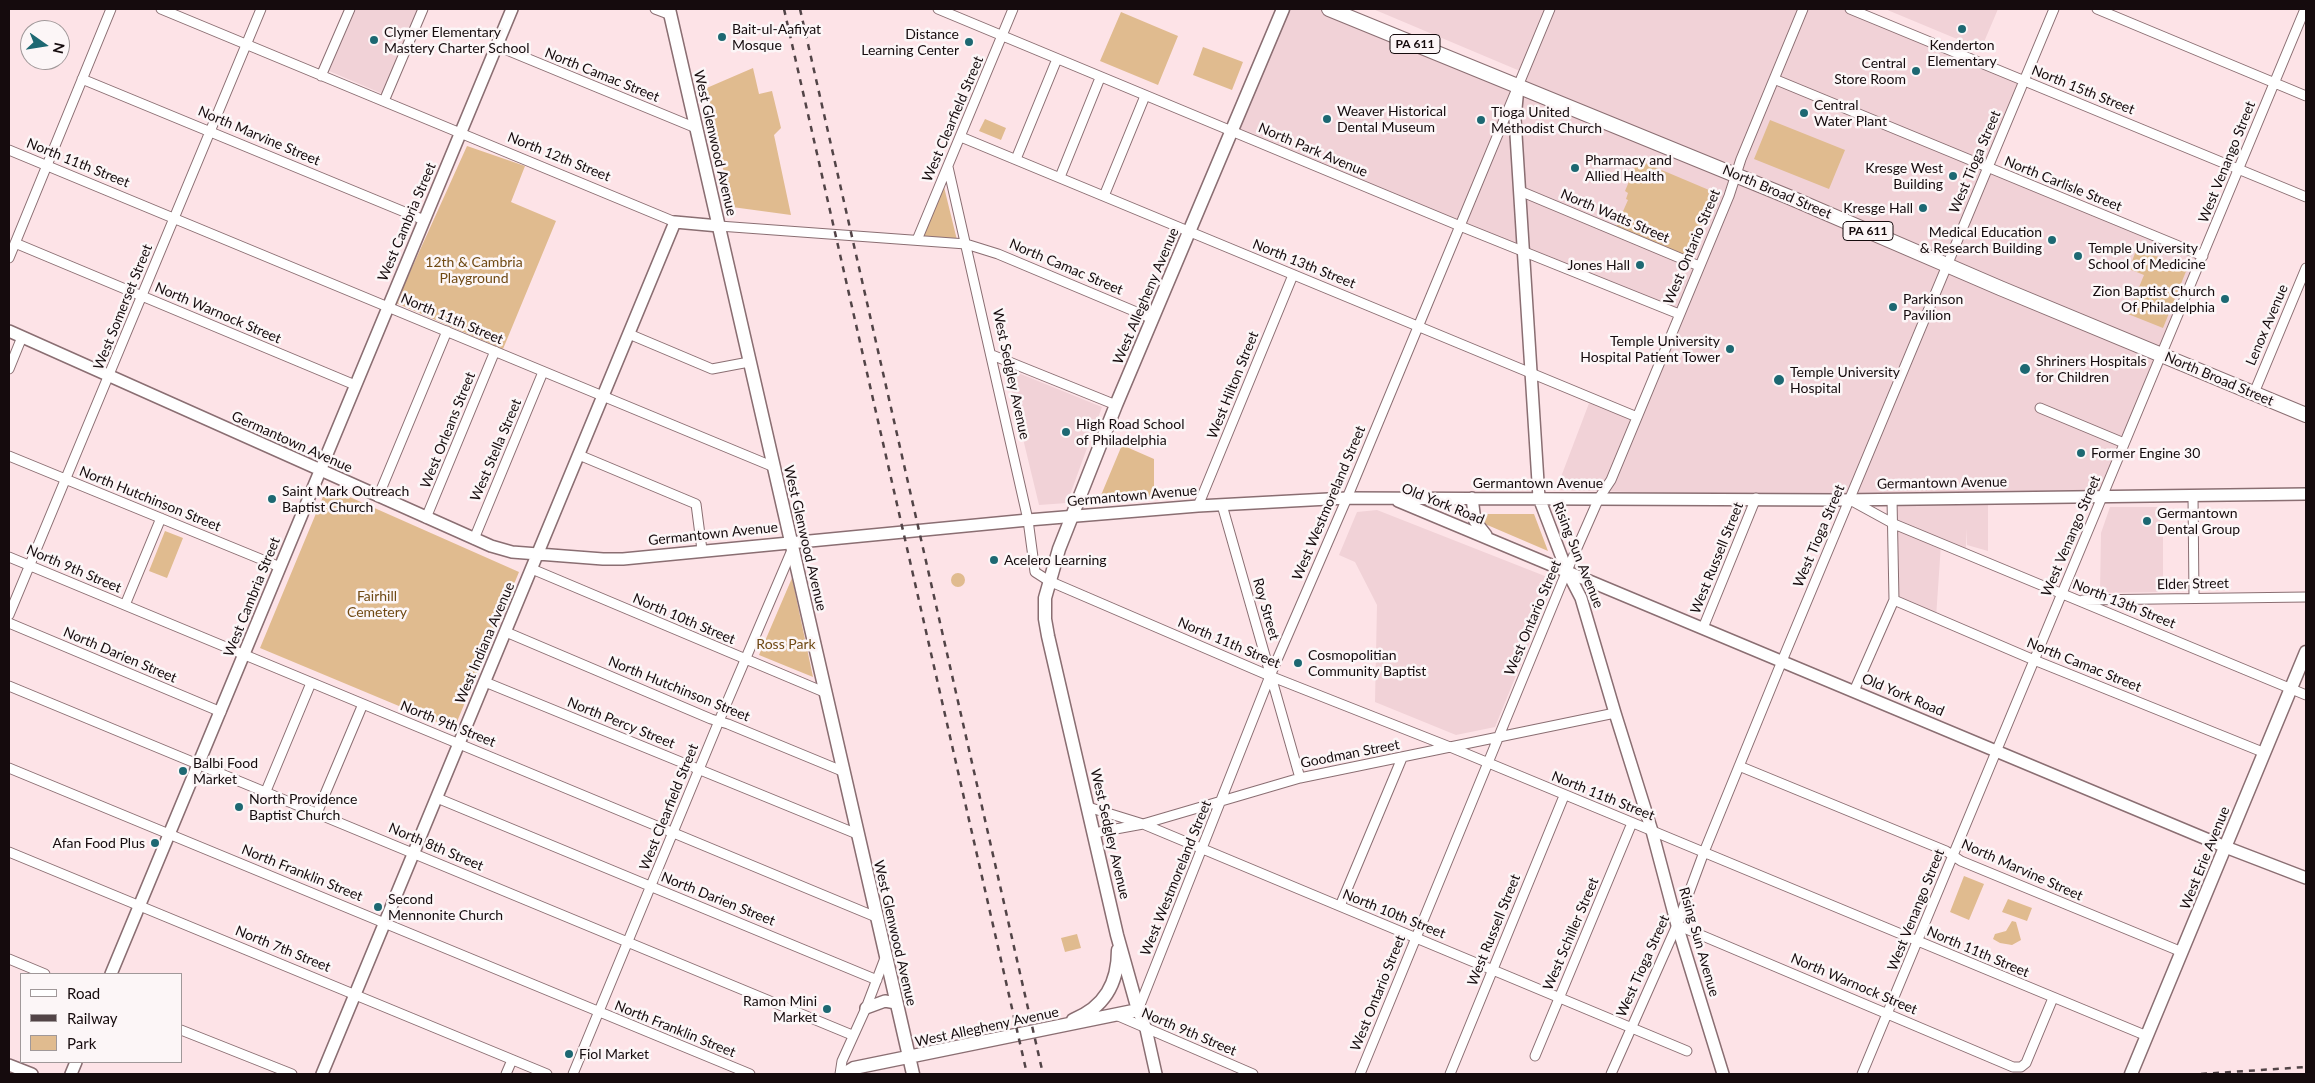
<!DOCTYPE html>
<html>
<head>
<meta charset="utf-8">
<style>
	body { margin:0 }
	#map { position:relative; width:2315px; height:1083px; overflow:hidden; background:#fde3e7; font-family:Lato,sans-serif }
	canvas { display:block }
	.frame { position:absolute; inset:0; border:10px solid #150b0d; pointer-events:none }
	.legend { position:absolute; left:20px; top:973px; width:162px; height:90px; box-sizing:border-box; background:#fcf6f7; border:1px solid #a09899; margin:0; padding:6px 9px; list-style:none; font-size:15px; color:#150b0d }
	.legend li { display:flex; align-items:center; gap:10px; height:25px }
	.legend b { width:25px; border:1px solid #a09899 }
	.north { position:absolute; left:20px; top:20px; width:50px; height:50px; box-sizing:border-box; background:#fcf6f7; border:1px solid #a09899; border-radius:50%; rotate:103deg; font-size:14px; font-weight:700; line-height:20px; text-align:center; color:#150b0d }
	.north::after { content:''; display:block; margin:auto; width:18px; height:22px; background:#1d6872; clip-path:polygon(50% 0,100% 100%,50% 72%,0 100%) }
</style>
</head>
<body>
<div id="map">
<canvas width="2315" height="1083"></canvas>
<div class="frame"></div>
<ul class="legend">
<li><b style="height:6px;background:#fff"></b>Road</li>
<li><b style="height:6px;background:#524447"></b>Railway</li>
<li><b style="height:14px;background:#e0bb8f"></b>Park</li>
</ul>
<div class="north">N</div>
</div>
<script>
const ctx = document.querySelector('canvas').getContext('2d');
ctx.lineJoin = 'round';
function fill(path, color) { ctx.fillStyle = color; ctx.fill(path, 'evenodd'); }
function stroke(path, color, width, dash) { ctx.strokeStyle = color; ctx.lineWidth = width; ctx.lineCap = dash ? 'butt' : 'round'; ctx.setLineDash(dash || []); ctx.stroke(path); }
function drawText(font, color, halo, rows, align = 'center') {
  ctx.font = font + ' Lato,sans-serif'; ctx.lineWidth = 5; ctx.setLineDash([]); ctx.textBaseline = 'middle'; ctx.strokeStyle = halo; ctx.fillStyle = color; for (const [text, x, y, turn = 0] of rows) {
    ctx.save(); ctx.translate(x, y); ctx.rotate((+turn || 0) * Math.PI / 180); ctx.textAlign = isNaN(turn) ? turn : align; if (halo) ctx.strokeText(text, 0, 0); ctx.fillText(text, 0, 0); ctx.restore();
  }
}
fill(new Path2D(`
	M356,9h63l-36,85 -54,-23z
	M1283,9h46l189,78 32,-78h300l174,72 -36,86 215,89 -99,239 -116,2v54l-21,-6 -1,-16v25l-25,-10 -5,74 -42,-18 -2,-101 -336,-9 35,-92 45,19 43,-103 -448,-183z
	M1373,9h172l-25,62z
	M1885,9h113l-17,40z
	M1006,368l96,39 -35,96 -28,2z
	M2110,507h53v85l-63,1 1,-60z
	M1377,510l178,70 -60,147 -39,8 -81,-33 2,-97 -22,-43 -16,-7 18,-43z`), '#f1d2d7');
fill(new Path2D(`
	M1121,12l57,24 -20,49 -58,-24z
	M1203,47l40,15 -11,28 -39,-15z
	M753,68l6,26 13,-3 9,37 -7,7 17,80 -59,-8 -10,-43 -3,-1 -15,-57 4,-3 -1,-9 -4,1 -1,-5z
	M985,119l21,9 -5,12 -22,-9z
	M1770,120l75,30 -16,39 -75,-30z
	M467,146l58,20 -14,36 45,19 -53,128 -107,-46z
	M1638,160l71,30 -1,3 6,3 -26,62 -72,-31 12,-27 -2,-1 2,-6 -3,-2z
	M944,187l13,53 -36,-1z
	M2137,248l50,21 -24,59 -35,-14 16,-39 -15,-6z
	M1122,445l32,14v38l-55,3z
	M327,487l192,85 -65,157 -194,-81z
	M1482,514h52l14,37 -63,-27 -5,-6z
	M165,531l18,7 -16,40 -18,-7z
	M951 580a7 7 0 1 1 14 0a7 7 0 1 1-14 0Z
	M792,578l21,99 -54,-22z
	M1964,876l20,8 -15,36 -19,-8z
	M2008,899l24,9 -5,13 -25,-9z
	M2012,921l4,1 5,18 -9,5 -12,-2 -7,-4 2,-5 11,-3z
	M1077,934l4,14 -16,4 -4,-14z`), '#e0bb8f');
const minor = new Path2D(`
	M161,9l514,213
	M655,9l16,6
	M938,9l522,217 219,88
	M1850,9l456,188
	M2097,9l209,87
	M497,46l199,82
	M321,76l29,-67
	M82,79l342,141
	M1774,79l429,177
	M384,101l39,-92
	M961,137l676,280
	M9,150l765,317
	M1016,159l41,-100
	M948,167l80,353 7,52 14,9 221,95 180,71 697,289
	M1060,177l40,-99
	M1520,191l179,75
	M1104,196l41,-100
	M719,226l247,18 32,10 155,65
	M917,240l96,-231
	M15,243l340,142
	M9,258l102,-249
	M629,334l83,35 37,-7
	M992,355l124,50
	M9,369l13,-32
	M2254,393l52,-125
	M2040,408l84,35
	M579,455l117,49 6,46
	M9,456l271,111
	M2193,495l1,102
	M378,497l69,-166
	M1852,501l42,23 412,171
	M1222,505l78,273
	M1198,506l95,-231
	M426,518l69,-167
	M474,539l69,-167
	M9,557l867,360
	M532,569l292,123
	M1894,600l140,60 231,93
	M2083,600l223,-3
	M125,605l36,-87
	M9,615l252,-606
	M9,623l212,89
	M1703,628l53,-130
	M506,632l205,87 17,5 114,47
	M485,682l372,152
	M9,686l843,349
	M1854,691l40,-91 -2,-101
	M1739,766l207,85 15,10 221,91
	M9,768l741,306
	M266,791l45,-108
	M437,798l440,182
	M1088,807l55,17 544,227
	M317,813l46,-109
	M1094,833l49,-9 157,-46 315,-65
	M9,852l538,222
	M1340,906l62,-148
	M1677,925l336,142h8l5,-4 27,-65
	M9,959l36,15
	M1138,1010l132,-334 77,-178 203,-489
	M1116,1015l137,59
	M181,1030l111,44
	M1535,1056l97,-233
	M506,1074l6,-14
	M573,1074l146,-353 73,-171
	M840,1074l2,-13 24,-53 19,-50
	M1360,1074l206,-501 33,-75 12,-18 118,-284 12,-37 62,-150
	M1450,1074l114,-278
	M1611,1074l66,-149 27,-73 78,-191 272,-652
	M1862,1074l443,-1065`);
const tertiary = new Path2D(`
	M1518,87l-3,32 24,379 28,73 14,27 34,115 37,118 25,94 46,149
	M9,331l482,215 21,6 91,7h20l405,-39 170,-14 149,-8 494,2 465,-6
	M1472,498l3,23 11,14
	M1398,501l830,347 78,30
	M111,974l401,-965
	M866,1008l19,-7 11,2
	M1138,1010l8,19 10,45
	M9,1065l23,9
	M71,1074l5,-12
	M322,1074l353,-852 44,4`);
const secondary = new Path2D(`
	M669,9l244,1065
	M1073,1020c32,-13 45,-37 45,-70
	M844,1074l10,-6 284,-58 -21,-75 -69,-299 -3,-17v-21l14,-49 57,-144 167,-396
	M2131,1074l175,-422`);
const primary = new Path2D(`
	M1329,9l460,188 211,91 306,127`);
stroke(minor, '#8a6e72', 11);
stroke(tertiary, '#8a6e72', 14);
stroke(secondary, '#8a6e72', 15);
stroke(primary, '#8a6e72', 16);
stroke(minor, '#fff', 9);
stroke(tertiary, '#fff', 11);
stroke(secondary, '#fff', 12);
stroke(primary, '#fff', 14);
stroke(new Path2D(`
	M784,9l243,1065
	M800,9l243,1065
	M2201,1074l105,-7`), '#524447', 2.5, [6, 6]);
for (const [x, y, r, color] of [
	[1962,29,5,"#1d6872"],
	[722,37,5,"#1d6872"],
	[374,40,5,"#1d6872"],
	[969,42,5,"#1d6872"],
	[1916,71,5,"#1d6872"],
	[1804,113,5,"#1d6872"],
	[1327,119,5,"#1d6872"],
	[1481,120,5,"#1d6872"],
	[1575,168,5,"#1d6872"],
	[1953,176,5,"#1d6872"],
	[1923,208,5,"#1d6872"],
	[2052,240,5,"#1d6872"],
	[2078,256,5,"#1d6872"],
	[1640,265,5,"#1d6872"],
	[2225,299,5,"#1d6872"],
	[1893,307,5,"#1d6872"],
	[1730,349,5,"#1d6872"],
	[2025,369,6,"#1d6872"],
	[1779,380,6,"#1d6872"],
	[1066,432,5,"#1d6872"],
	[2081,453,5,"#1d6872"],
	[272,499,5,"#1d6872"],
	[2147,521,5,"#1d6872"],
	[994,560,5,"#1d6872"],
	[1298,663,5,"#1d6872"],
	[183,771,5,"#1d6872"],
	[239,807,5,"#1d6872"],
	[155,843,5,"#1d6872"],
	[378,907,5,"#1d6872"],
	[827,1009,5,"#1d6872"],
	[569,1054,5,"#1d6872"]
]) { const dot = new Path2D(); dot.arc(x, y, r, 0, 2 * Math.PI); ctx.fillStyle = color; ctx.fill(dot); stroke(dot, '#fcf6f7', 2); }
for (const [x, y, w] of [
	[1415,44,50],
	[1868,231,50]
]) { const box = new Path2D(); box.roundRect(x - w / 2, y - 9.5, w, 19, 4); ctx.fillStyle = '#fcf6f7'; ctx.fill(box); stroke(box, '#150b0d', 1); }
drawText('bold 12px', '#150b0d', null, [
	["PA 611",1415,44],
	["PA 611",1868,231]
]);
drawText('14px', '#150b0d', '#fcf6f7', [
	["Bait-ul-Aafiyat",732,29],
	["Mosque",732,45],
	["Clymer Elementary",384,32],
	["Mastery Charter School",384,48],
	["Distance",959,34,"right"],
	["Learning Center",959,50,"right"],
	["Kenderton",1962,45,"center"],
	["Elementary",1962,61,"center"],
	["Central",1906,63,"right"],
	["Store Room",1906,79,"right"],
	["Central",1814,105],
	["Water Plant",1814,121],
	["Weaver Historical",1337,111],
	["Dental Museum",1337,127],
	["Tioga United",1491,112],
	["Methodist Church",1491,128],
	["Pharmacy and",1585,160],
	["Allied Health",1585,176],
	["Kresge West",1943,168,"right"],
	["Building",1943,184,"right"],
	["Kresge Hall",1913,208,"right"],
	["Medical Education",2042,232,"right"],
	["& Research Building",2042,248,"right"],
	["Temple University",2088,248],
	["School of Medicine",2088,264],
	["Jones Hall",1630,265,"right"],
	["Zion Baptist Church",2215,291,"right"],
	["Of Philadelphia",2215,307,"right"],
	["Parkinson",1903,299],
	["Pavilion",1903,315],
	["Temple University",1720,341,"right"],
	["Hospital Patient Tower",1720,357,"right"],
	["Shriners Hospitals",2036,361],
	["for Children",2036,377],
	["Temple University",1790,372],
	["Hospital",1790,388],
	["High Road School",1076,424],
	["of Philadelphia",1076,440],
	["Former Engine 30",2091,453],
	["Saint Mark Outreach",282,491],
	["Baptist Church",282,507],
	["Germantown",2157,513],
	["Dental Group",2157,529],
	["Acelero Learning",1004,560],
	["Cosmopolitian",1308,655],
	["Community Baptist",1308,671],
	["Balbi Food",193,763],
	["Market",193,779],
	["North Providence",249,799],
	["Baptist Church",249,815],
	["Afan Food Plus",145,843,"right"],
	["Second",388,899],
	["Mennonite Church",388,915],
	["Ramon Mini",817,1001,"right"],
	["Market",817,1017,"right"],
	["Fiol Market",579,1054]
], 'left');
drawText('14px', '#150b0d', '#fcf6f7', [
	["North Camac Street",602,75,22],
	["North 15th Street",2083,90,22],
	["West Clearfield Street",953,119,-67],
	["North Marvine Street",259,136,23],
	["West Glenwood Avenue",715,143,77],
	["North Park Avenue",1313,150,23],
	["North 12th Street",559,157,22],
	["West Tioga Street",1975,162,-67],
	["West Venango Street",2227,162,-68],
	["North 11th Street",78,163,22],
	["North Carlisle Street",2063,184,22],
	["North Broad Street",1777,192,23],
	["North Watts Street",1615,216,23],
	["West Cambria Street",407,222,-67],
	["West Ontario Street",1692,247,-67],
	["North 13th Street",1304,264,22],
	["North Camac Street",1066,267,23],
	["West Allegheny Avenue",1146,296,-67],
	["West Somerset Street",123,307,-68],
	["North Warnock Street",218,313,23],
	["North 11th Street",452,319,23],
	["Lenox Avenue",2267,325,-67],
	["West Sedgley Avenue",1011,374,78],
	["North Broad Street",2219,379,23],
	["West Hilton Street",1233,385,-68],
	["West Orleans Street",448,430,-68],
	["Germantown Avenue",292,442,24],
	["West Stella Street",496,450,-67],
	["Germantown Avenue",1538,483],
	["Germantown Avenue",1942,483,-1],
	["Germantown Avenue",1132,496,-5],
	["North Hutchinson Street",150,499,22],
	["West Westmoreland Street",1329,503,-67],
	["Old York Road",1443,504,22],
	["Germantown Avenue",713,534,-6],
	["West Tioga Street",1819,536,-67],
	["West Venango Street",2071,536,-67],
	["West Glenwood Avenue",805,538,77],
	["Rising Sun Avenue",1578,555,68],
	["West Russell Street",1717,558,-68],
	["North 9th Street",74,569,23],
	["Elder Street",2193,584,-1],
	["West Cambria Street",252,597,-68],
	["North 13th Street",2124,604,22],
	["Roy Street",1266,609,74],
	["West Ontario Street",1533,618,-67],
	["North 10th Street",684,619,23],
	["West Indiana Avenue",485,643,-67],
	["North 11th Street",1229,643,23],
	["North Darien Street",120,655,23],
	["North Camac Street",2084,665,22],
	["North Hutchinson Street",679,689,22],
	["Old York Road",1903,695,23],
	["North Percy Street",621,723,22],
	["North 9th Street",448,724,22],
	["Goodman Street",1350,754,-11],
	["North 11th Street",1603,796,22],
	["West Clearfield Street",669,807,-68],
	["West Sedgley Avenue",1110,834,77],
	["North 8th Street",436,847,23],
	["West Erie Avenue",2205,858,-68],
	["North Marvine Street",2022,870,24],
	["North Franklin Street",302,873,22],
	["West Westmoreland Street",1176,878,-68],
	["North Darien Street",718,899,22],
	["West Venango Street",1916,910,-68],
	["North 10th Street",1394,914,22],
	["West Russell Street",1494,930,-68],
	["West Glenwood Avenue",895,933,77],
	["West Schiller Street",1571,934,-67],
	["Rising Sun Avenue",1699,942,74],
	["North 7th Street",283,949,22],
	["North 11th Street",1978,952,23],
	["West Tioga Street",1643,966,-66],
	["North Warnock Street",1854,984,23],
	["West Ontario Street",1378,993,-68],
	["West Allegheny Avenue",987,1027,-12],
	["North Franklin Street",675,1029,22],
	["North 9th Street",1189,1032,23]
]);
drawText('14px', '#6f4913', '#fcf6f7', [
	["12th & Cambria",474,262],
	["Playground",474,278],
	["Fairhill",377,596],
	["Cemetery",377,612],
	["Ross Park",786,644]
]);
</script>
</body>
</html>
